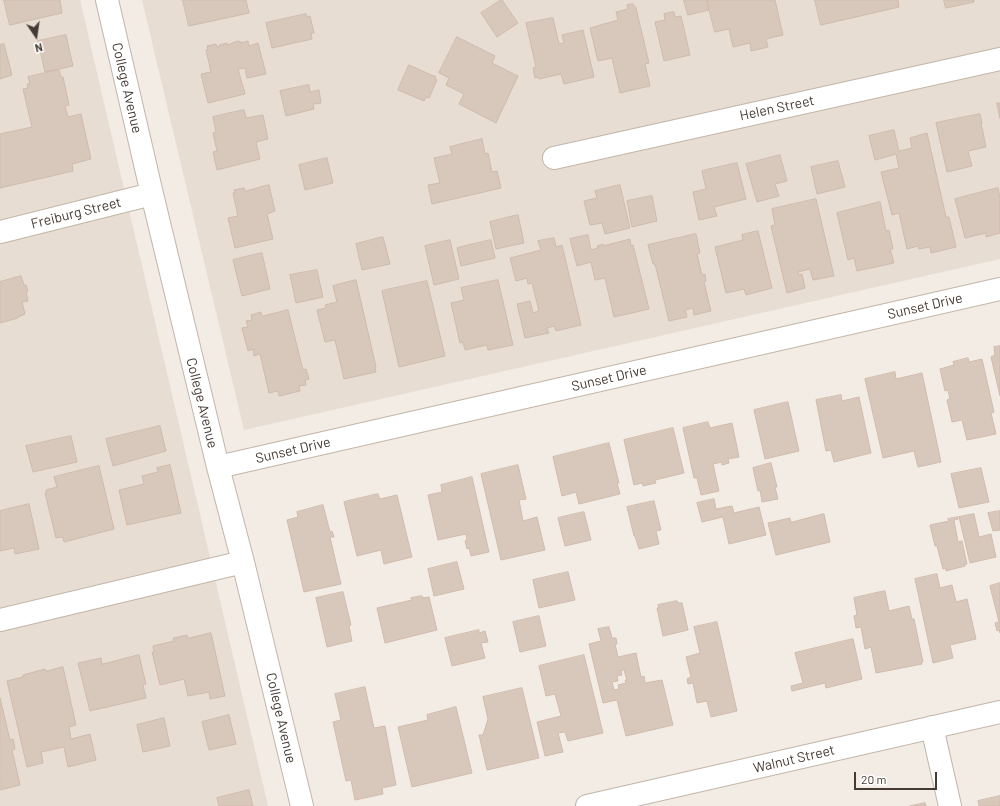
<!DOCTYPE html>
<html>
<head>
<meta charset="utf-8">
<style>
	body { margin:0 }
	#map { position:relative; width:1000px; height:806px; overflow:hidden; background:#f3ece4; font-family:Barlow,sans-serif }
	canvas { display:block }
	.north { position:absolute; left:16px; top:16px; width:40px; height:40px; -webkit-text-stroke:3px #fff; paint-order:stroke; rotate:167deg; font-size:11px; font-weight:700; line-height:16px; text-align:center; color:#463b34 }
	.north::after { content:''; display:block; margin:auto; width:14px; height:18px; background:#463b34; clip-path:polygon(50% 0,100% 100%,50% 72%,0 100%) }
	.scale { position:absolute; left:854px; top:772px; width:83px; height:18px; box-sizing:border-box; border:2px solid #463b34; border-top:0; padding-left:5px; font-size:12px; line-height:14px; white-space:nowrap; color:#463b34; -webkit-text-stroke:3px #fff; paint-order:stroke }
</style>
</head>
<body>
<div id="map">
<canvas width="1000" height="806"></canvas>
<div class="north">N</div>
<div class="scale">20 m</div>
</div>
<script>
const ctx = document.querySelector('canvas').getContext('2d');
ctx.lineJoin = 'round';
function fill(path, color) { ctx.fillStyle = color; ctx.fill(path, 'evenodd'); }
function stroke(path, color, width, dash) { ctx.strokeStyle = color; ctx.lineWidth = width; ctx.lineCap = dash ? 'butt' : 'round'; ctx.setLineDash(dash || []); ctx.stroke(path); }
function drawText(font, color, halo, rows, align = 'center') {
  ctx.font = font + ' Barlow,sans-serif'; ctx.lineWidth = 4; ctx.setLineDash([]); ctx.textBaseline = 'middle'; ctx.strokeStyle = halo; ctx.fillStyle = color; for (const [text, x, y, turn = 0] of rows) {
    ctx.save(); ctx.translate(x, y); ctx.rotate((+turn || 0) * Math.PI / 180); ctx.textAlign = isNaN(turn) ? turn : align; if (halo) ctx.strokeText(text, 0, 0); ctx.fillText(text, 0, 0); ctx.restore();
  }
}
fill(new Path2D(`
	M0,0h80l188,806h-268z
	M142,0h858v259l-756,171z`), '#e7ddd2');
const building = new Path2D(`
	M4,0h56l2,13 -52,12z
	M183,0h63l3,13 -60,13z
	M501,0h1l16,23 -21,14 -16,-24z
	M684,0h23l2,10 -21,5z
	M707,0h68l8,35 -17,4 2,8 -17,4 -1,-8 -17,4 -4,-18 -14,3z
	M815,0h83l1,7 -78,18z
	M944,0h30v2l-28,6z
	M633,4l3,4 13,55 -4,1 5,22 -30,7 -8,-35 -14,3 -8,-33 28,-8 -2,-8 12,-3 -1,-4z
	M674,12l1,5 6,-1 9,39 -26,6 -9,-39 10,-2 -1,-6z
	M306,14l1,3 3,-1 4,17h-3l1,6 -40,9 -6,-25z
	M553,18l6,26 5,-1 -2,-8 21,-5 11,47 -30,7 -3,-10 -22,5 -1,-2 -3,1 -2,-10 3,-1 -10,-44z
	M66,35l7,31 -28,6 -7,-31z
	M457,37l38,19 -3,7 26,13 -22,47 -37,-19 5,-10 -18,-9 3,-7 -10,-5z
	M238,41l3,1v1l7,-2 1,5 9,-3 8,31 -19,4 -2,-10 -7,1 7,25 -37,9 -7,-29 10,-2 -5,-22 2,-1 -1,-3 9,-2 1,3 3,-1 -1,-1 8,-2v2z
	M4,44l8,31 -12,4v-34z
	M409,65l27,12 -1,2 2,1 -8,18 -3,-1 -2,4 -26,-11z
	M59,70l2,7h2l6,28 -4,1 3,11 13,-3 10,45 -19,5 1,7 -73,17v-54l32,-7 -9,-38 5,-1 -1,-4h3l-2,-7z
	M309,85l1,7 9,-2 2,13 -8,1 1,5 -28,7 -6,-25z
	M997,103h3v15z
	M244,110l2,8 17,-3 5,24 -12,3 4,17 -43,11 -4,-18 4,-1 -4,-18 3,-1 -3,-15z
	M980,114l2,9h-1l5,24 -18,4 4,15 -25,6 -11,-49z
	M894,130l5,21 13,-3 -2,-10 17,-5 19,84h3l7,30 -25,6 -1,-6 -11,2 -1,-3 -11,3 -8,-36 -7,2 -11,-43 18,-4 -3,-14 -21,6 -6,-24z
	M482,139l3,15 3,-1 4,19 5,-1 4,17 -69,16 -4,-19 12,-2 -6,-25 18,-4 -2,-7z
	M780,155l7,26 -12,3 4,12 -22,6 -11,-38z
	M327,158l6,25 -28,7 -6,-25z
	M838,161l7,26 -28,7 -6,-27z
	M737,163l9,36 -32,8 3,9 -18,4 -6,-28 13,-3 -4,-18z
	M269,185l6,26 -8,3 6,25 -38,9 -7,-30 10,-2 -5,-23h2l-1,-3 10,-2 1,3z
	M620,185l10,43 -25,6 -3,-11 -12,2 -6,-24 13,-3 -2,-7z
	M998,188l2,10v35l-14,4v-4l-21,5 -10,-39z
	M652,196l5,25 -25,6 -5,-26z
	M816,199l18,77 -21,4 -3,-11 -12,3 1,3 3,-1 3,14 -18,5 -16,-67 4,-1 -3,-16z
	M880,202l6,29 3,-1 4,19h-3l4,14 -37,8 -3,-13 -6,2 -11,-47z
	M518,215l6,28 -28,6 -6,-27z
	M758,231l14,57 -26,7 -2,-6 -18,4 -11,-46 28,-7 -1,-5z
	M696,234l4,19 -3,1 5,21 3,-1 1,7 -2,1 7,29 -17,4 -1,-7 -8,2 2,7 -18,4 -14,-57h-2l-5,-19z
	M588,235l3,15 7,-2 -1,-2 6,-2v2l27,-7 1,7 2,-1 16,64 -35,8 -9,-39 -10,2 -4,-18 -14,4 -7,-27z
	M383,237l7,27 -28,6 -6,-26z
	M554,238l2,9 6,-2 19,80 -25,6 -2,-5 -7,2 2,5 -24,5 -8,-34 13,-3 3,12 6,-2 -7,-28 -4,1 -1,-6 -11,3 -6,-23 31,-8 -3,-9z
	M450,240l9,39 -25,6 -9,-39z
	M491,240l4,18 -34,8 -4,-18z
	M262,253l8,36 -28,7 -9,-36z
	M317,270l6,27 -27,6 -6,-28z
	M21,276l3,9h2l2,6 -2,1 2,9 -6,1 3,12 -7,3v1l-18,5v-41z
	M356,280l20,87h-1l1,5 -32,7 -9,-39 -10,2 -8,-32 9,-2 -1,-3 12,-3 -4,-16z
	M498,280l15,65 -25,5 -1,-5 -22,5 -2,-8 -3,1 -9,-40 13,-3 -3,-12z
	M427,281l18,75 -46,11 -17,-76z
	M288,310l15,60 3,-1 3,10 -4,1 1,5 -7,1 1,5 -21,5 -1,-5 -9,2 -9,-39 -6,2 -1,-7 -5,2 -6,-23 6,-1 -2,-6 6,-1 -1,-5 10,-3 1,4z
	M1000,346v50l-9,-39 4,-2 -1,-8z
	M968,358l1,4 13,-3 12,53 -3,1 5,21 -29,6 -5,-20 -10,2 -5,-22 3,-1 -2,-9 -3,1 -5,-22 14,-4 -1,-3z
	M895,372l1,7 26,-6 19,89 -23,5 -4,-16 -31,7 -18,-79z
	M841,395l1,6 17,-4 12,56 -37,9 -3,-12 -5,1 -10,-51z
	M788,402l11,49 -34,8 -11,-49z
	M708,422l2,6 22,-5 7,34 -11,2 1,4 -7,2v-3l-9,2 6,27 -18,4 -4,-17h-3l-11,-50z
	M160,426l6,25 -53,15 -7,-27z
	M673,428l11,45 -29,7 1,3 -13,3 -1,-3 -8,2 -10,-45z
	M71,436l6,26 -44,10 -7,-26z
	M609,443l10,40h-2l3,11 -41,10 -3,-12 -14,4 -9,-39z
	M771,463l6,24h-2l3,12 -16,3 -2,-12 -2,1 -5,-23z
	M170,465l11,48 -54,12 -8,-35 25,-6 -2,-8 16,-4 -1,-4z
	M518,465l8,34 -7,1 4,21 14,-4 8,33 -44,10 -20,-86z
	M99,466l15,63 -50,13 -1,-5 -7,1 -11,-45h1v-3l11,-3 -3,-10z
	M981,468l8,34 -30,6 -8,-34z
	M472,477l17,75 -18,4 -2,-8 -2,1 -2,-8 2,-1 -1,-6 -28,6 -10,-45 14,-3 -1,-7z
	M378,494l2,5 17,-4 15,62 -28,7 -3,-14 -24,6 -13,-54z
	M714,499l2,10 16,-3 2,7 25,-6 7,28 -37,9 -6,-27 -21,5 -5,-19z
	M654,501l7,29 -5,1 3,13 -20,5 -4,-13h-1l-7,-29z
	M29,504l10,45 -24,5 -1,-6 -14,3v-40z
	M323,505l7,27 2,-1 2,6h-4l11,47 -37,8 -17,-72 11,-3 -1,-5z
	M1000,511v19l-7,1 -5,-18z
	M584,512l7,28 -26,6 -7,-28z
	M824,514l6,28 -54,13 -8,-32 22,-5 1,4z
	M974,514l5,23 12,-3 5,23 -26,6 -11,-46z
	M958,517v2l-4,1 4,22 4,-1 5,23h-2v2l-19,5v-3l-3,1 -6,-23h-2l-5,-21 19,-4 -1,-2z
	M457,562l7,27 -30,7 -6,-27z
	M568,572l7,28 -36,8 -6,-28z
	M937,574l3,14 12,-3 4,17 11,-3 9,40 -26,6 3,13 -20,5 -18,-84z
	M1000,583v50l-1,-3 -2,1 -2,-8 4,-1 -9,-36z
	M885,591l4,20 20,-5 3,13h2l9,43h-2l1,2 -46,9 -5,-26 -6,2 -4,-22 -5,1 -2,-12 3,-1 -3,-17z
	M343,592l8,33 -2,1 3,15 -25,6 -11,-49z
	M422,596l1,2 6,-1 8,33 -52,13 -8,-35 35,-8 -1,-2z
	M677,601l1,2h4l6,27 -25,6 -6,-28h2l-1,-3z
	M539,616l7,30 -26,6 -7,-30z
	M717,622l20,89 -26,6 -4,-16 -10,2 -4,-20 -5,1 -1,-5 4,-2 -5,-20 14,-4 -6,-26z
	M609,627l3,11h4l1,6h-2l3,13 18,-4 5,24 3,-1 1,7 17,-3 11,45 -47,11 -9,-36 -14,3 -14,-59 12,-3 -3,-12zM624,670l3,10h-2l1,3 -8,2 1,4 -5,1 -2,-8 6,-1 -1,-5 5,-1 -1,-4z
	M479,630v3l6,-2 3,11 -7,1 4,15 -33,8 -7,-28z
	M211,633l14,63 -15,3 -1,-7 -21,4 -4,-17 -24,6 -8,-33h2l-1,-6 21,-5 -1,-3 14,-3 1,3z
	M853,639l9,40 -36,9 -1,-5 -33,8 -1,-5 12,-3 -8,-30z
	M139,655l7,29 -3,1 3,13 -56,13 -12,-48 23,-5 1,6z
	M584,655l19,78 -35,8 -3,-9 -7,1 5,19 -18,4 -8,-34 24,-6 -6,-22 -9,2 -7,-30z
	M63,667l13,58 -7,2 2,12 19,-5 6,26 -28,7 -4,-20 -23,5 2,11 -16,4 -20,-86 16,-4v-2l22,-6 1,2z
	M365,687l9,41 11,-2 11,59 -14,3 1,6 -28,6 -4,-20 -5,1 -13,-59 8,-2 -6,-26z
	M522,688l17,70 -52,12 -8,-35h4l5,-16 -5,-22z
	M0,698l10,42 3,-1 2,10 -3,1 8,35 -20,5z
	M456,707l16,66 -60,14 -14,-60 30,-7 -1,-5z
	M229,715l7,29 -27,6 -7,-28z
	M164,718l6,28 -27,6 -6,-27z
	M249,790l4,16h-34l-2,-8z
	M1000,796v10h-21l-1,-5z
	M925,803l1,3h-16z`);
fill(building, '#d8c8bc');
stroke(building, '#d0bbac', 1);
const minor = new Path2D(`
	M107,0l45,194 66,273 25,95 59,244
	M554,158l446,-99
	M0,232l152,-38
	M218,467l782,-178
	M0,620l243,-58
	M932,727l18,79
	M587,806l413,-94`);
stroke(minor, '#c2b5a9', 24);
stroke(minor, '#fff', 22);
drawText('14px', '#463b34', '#fff', [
	["College Avenue",127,88,77],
	["Helen Street",777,108,-12],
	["Freiburg Street",76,213,-14],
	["Sunset Drive",925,306,-13],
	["Sunset Drive",609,378,-13],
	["College Avenue",202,403,76],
	["Sunset Drive",293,450,-13],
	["College Avenue",281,718,77],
	["Walnut Street",794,759,-13]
]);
</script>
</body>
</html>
